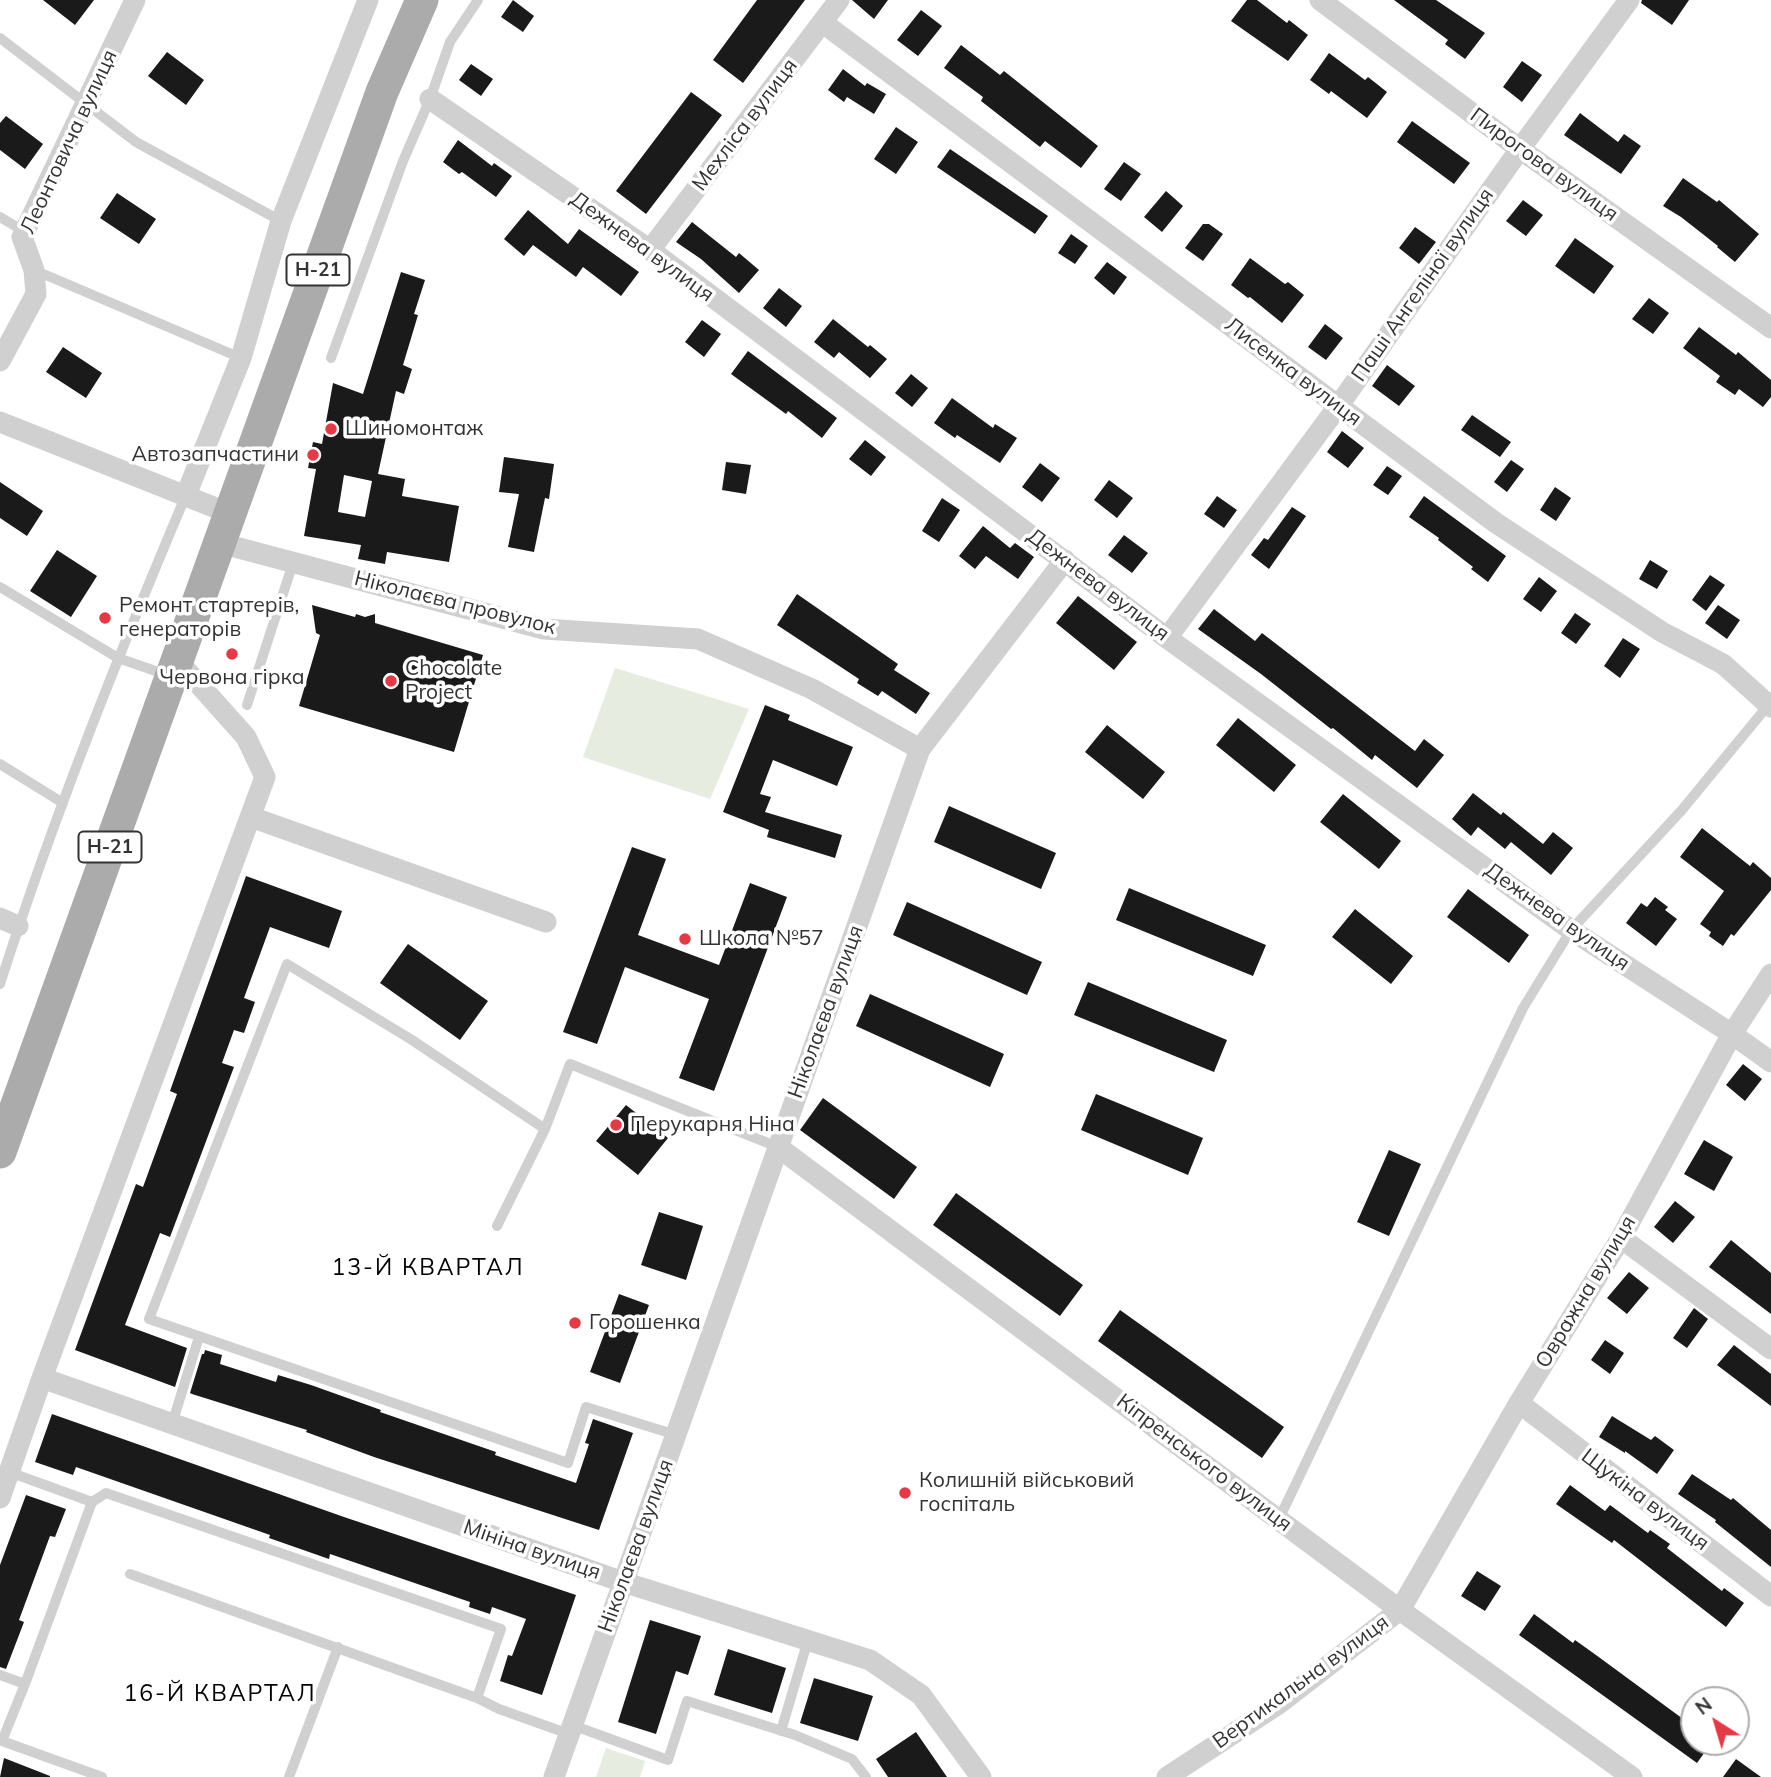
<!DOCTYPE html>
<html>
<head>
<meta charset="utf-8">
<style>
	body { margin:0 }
	#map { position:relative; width:1771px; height:1777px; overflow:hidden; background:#fff; font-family:Mulish,sans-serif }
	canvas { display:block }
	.north { position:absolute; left:1680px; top:1686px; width:70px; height:70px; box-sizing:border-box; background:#fff; border:2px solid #adadad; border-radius:50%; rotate:323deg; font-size:19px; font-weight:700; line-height:28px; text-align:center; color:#333 }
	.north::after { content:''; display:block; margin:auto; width:24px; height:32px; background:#e63946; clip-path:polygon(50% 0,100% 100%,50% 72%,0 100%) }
</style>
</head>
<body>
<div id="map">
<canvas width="1771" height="1777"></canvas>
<div class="north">N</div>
</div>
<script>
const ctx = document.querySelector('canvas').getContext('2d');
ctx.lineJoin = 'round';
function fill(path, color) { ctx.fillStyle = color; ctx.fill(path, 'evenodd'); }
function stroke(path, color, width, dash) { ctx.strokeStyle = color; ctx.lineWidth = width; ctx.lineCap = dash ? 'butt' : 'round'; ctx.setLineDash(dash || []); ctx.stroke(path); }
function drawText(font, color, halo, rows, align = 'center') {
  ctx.font = font + ' Mulish,sans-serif'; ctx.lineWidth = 7; ctx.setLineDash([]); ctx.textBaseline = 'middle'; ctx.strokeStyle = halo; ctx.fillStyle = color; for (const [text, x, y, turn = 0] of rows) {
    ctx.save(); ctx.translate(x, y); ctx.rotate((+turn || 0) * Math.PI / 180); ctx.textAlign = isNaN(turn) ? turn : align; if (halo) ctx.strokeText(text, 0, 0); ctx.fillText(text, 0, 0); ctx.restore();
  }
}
fill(new Path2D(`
	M615,668l134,41 -39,90 -127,-42z
	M606,1748l39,13 -5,16h-44z`), '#e6ecdf');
fill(new Path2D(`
	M43,0h51l-19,25z
	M513,0l21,16 -11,16 -22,-15z
	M757,0h48l-62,83 -30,-23z
	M852,0h36l-14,19z
	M1247,0h10l30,23 2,-3 19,15 -20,26 -57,-40z
	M1394,0h42l49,33 -20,26 -20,-15 3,-4z
	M1642,0h47l-17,25 -31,-22z
	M921,10l21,16 -24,30 -21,-16z
	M961,45l39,30 4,-4 94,75 -17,22 -36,-27 -5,6 -59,-46 2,-4 -39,-29z
	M167,52l37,28 -18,25 -38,-29z
	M1329,53l36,27 3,-3 19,15 -20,26 -36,-27 -2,3 -19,-14z
	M1522,61l20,14 -20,27 -19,-15z
	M471,64l22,15 -12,17 -22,-16z
	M843,69l22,17 2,-3 19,11 -12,20 -27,-17 -3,5 -16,-12z
	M691,92l31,23 -76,99 -30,-23z
	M1580,113l38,29 6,-8 17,12 -20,28 -57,-39z
	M6,116l37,28 -18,25 -25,-19v-27z
	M1412,121l58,42 -16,21 -57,-42z
	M896,127l22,15 -22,32 -22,-15z
	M458,140l34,26 2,-3 18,13 -16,21 -34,-25 -3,2 -16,-12z
	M950,149l98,67 -13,18 -98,-67z
	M1124,162l17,12 -20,27 -17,-12z
	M1683,178l34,24 2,-2 40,34 -24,28 -18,-15 1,-1 -37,-29 -18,-11z
	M1166,191l17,15 -21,26 -18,-15z
	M117,193l39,26 -17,25 -39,-26z
	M1523,200l20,15 -17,21 -20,-15z
	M528,210l40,34 11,-15 60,43 -18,24 -38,-29 -7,10 -43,-32 -9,11 -20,-17z
	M692,222l44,35 3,-4 20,17 -20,23 -38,-34 -25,-17z
	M1203,224h6l14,10 -20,27 -18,-13z
	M1415,227l21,15 -17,22 -20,-16z
	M1071,234l17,12 -13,18 -17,-11z
	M1575,238l39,28 -20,28 -39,-28z
	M1250,258l35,26 3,-2 16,13 -22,28 -32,-26 -2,1 -17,-13z
	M1107,262l20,15 -13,18 -20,-17z
	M401,272l24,8 -11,34 4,1 -15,50 9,4 -8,25 -8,-3 -18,83 27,5 -3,17 57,10 -10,56 -62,-10 -2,12 -27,-5 3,-14 -57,-9 12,-67 -8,-1 5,-26 9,2 11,-61 30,11zM344,475l28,6 -7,36 -27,-5z
	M779,288l23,18 -16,21 -23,-19z
	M1649,298l20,15 -16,21 -21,-15z
	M833,319l35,28 2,-2 17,14 -17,19 -31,-26 -5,6 -20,-16z
	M702,320l19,14 -17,23 -19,-15z
	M1325,324l18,14 -17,22 -18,-13z
	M1699,327l37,28 2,-3 33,28v17l-8,10 -24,-18 -4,6 -19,-13 4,-6 -37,-28z
	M63,347l39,26 -16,25 -40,-26z
	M748,351l89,67 -15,20 -34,-27 -2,3 -55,-40z
	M1387,365l28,21 -16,20 -27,-20z
	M911,374l17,14 -16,19 -17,-14z
	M952,398l41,30 2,-4 22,14 -17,25 -43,-28 -2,3 -21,-15z
	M1472,415l39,27 -11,15 -39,-27z
	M1342,431l22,17 -16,20 -21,-16z
	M865,440l21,17 -15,19 -22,-17z
	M504,457l50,7 -5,35 -4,-1 -11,54 -26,-5 11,-53 -20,-2z
	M1511,460l13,9 -17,23 -13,-10z
	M726,462l25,3 -5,29 -24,-4z
	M1040,463l20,15 -18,24 -20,-15z
	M1387,466l15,10 -14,19 -15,-10z
	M1109,480l24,18 -16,20 -23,-18z
	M0,482l43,29 -16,25 -27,-18z
	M1555,487l16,11 -15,23 -16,-11z
	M1217,496l20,14 -13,18 -20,-14z
	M1424,496l82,60 -18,26 -17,-13 2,-2 -35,-27 1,-2 -30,-21z
	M942,498l18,12 -21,32 -17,-11z
	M1292,507l14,9 -37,53 -18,-14 13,-17 4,2z
	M983,526l27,22 5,-5 19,14 -16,22 -32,-23 -11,13 -16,-13z
	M1124,535l24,18 -16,20 -24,-18z
	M57,550l40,26 -26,41 -41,-26z
	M1650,560l18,11 -11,18 -18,-10z
	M1710,575l15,10 -19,26 -14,-11z
	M1539,577l18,14 -16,21 -18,-13z
	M797,594l101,70 -4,6 36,23 -14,21 -34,-23 -4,5 -21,-13 2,-4 -82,-54z
	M1078,596l59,46 -23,28 -58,-47z
	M312,605l43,12 1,-3 9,3 10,-3v9l108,32 -29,97 -155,-46 21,-71 -4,-2z
	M1718,605l22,15 -13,19 -22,-16z
	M1214,609l41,32 7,-8 153,118 9,-12 20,16 -27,33 -42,-33 -3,5 -39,-32 -2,1 -70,-55 -63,-45z
	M1575,613l16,11 -15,20 -15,-11z
	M1623,638l17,11 -20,29 -16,-12z
	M765,705l25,10 -2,5 65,27 -16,39 -64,-26 -13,34 11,3 -6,15 77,23 -7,23 -68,-21 2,-7 -46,-18z
	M1238,718l58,47 -22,27 -58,-47z
	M1107,725l58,47 -22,27 -58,-47z
	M1473,793l28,22 2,-3 40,32 10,-12 20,16 -22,27 -40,-33 -6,7 -27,-22 -7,9 -19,-17z
	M1343,794l58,47 -22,28 -59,-47z
	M949,806l107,47 -15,36 -107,-47z
	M1702,828l48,38 3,-4 18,16v12l-37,46 -3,-2 -8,12 -14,-10 2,-4 -11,-8 24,-33 -44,-34z
	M632,847l34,12 -28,76 81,30 31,-82 37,14 -73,194 -35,-13 30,-79 -84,-32 -28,77 -34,-12z
	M246,876l96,35 -13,37 -59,-21 -26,71 11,4 -11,31 -10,-3 -12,33 12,4 -64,170 -10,-4 -35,92 62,23 -12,39 -100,-37 61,-166 7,3 34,-93 -7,-3z
	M1129,888l137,57 -13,31 -137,-56z
	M1468,889l61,46 -20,28 -62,-46z
	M1655,897l13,10 -3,3 12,9 -21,27 -30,-23 15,-20 6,4z
	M907,902l135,60 -15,33 -134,-60z
	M1355,909l58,47 -22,28 -59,-47z
	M408,944l80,57 -28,39 -80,-57z
	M1088,982l139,58 -13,32 -140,-57z
	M870,994l134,60 -14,33 -134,-61z
	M1743,1064l19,15 -17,22 -19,-16z
	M1096,1094l107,44 -15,37 -107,-45z
	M823,1098l94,69 -23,32 -94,-69z
	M626,1105l42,33 -30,37 -42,-34z
	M1704,1140l29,17 -19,34 -30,-17z
	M1389,1150l32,14 -32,72 -32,-14z
	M956,1193l127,92 -23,31 -127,-91z
	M1675,1201l20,16 -22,26 -19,-16z
	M659,1212l44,14 -17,54 -45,-15z
	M1731,1240l40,33v41l-62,-47z
	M1629,1272l20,16 -22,26 -20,-16z
	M619,1294l30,11 -29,78 -30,-11z
	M1694,1308l14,11 -21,29 -14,-10z
	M1120,1310l164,117 -22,31 -164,-117z
	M1605,1340l19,13 -14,21 -19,-14z
	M1734,1345l37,29v32l-54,-41z
	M205,1350l17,5 -2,9 56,18 2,-7 33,10 70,25 -1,2 116,40 -1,3 81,28 13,-39 -4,-1 8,-24 40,14 -34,97 -225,-73 -68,-25 1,-2 -115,-36 -2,-1 12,-39h2z
	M52,1414l292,103 232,78 -34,100 -42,-14 8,-26 4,1 14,-37 -34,-12 -2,7 -21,-7 1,-5 -140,-48 -1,5 -60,-21 1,-3 -194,-68 -3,8 -38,-13z
	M1612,1416l39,24 4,-4 19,14 -17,24 -32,-23v2l-26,-16z
	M1692,1474l39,26 2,-2 38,32v37l-56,-45 1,-2 -38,-26z
	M1570,1485l35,26 5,-6 38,28 2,-3 20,14 -3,4 55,43 2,-3 20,15 -18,24 -112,-87 -2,3 -56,-39z
	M26,1495l40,14 -11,28 -5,-1 -31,84 5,2 -18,47 -6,-2v-102z
	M1477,1571l24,15 -16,25 -24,-15z
	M1534,1614l39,29 2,-3 21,15 98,72v15h18l-15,21 -178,-128z
	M650,1620l51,16 -13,39 -12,-4 -20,63 -38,-12z
	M728,1649l58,19 -14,45 -58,-18z
	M814,1678l59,18 -15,45 -58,-18z
	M916,1732l31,45h-59l-12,-18z
	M4,1758l46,18v1h-50z
	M1736,1759l25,18h-38z`), '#1a1a1a');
stroke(new Path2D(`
	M0,38l136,104 145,79
	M0,217l25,15
	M34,270l207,88
	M331,358l72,-197 27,-62 20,-57 28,-42
	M0,587l118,71 49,17
	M247,705l46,-142
	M0,764l63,39
	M0,984c53,-166 118,-328 186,-489
	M497,1226l48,-97
	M172,1424l27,-87
	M676,1435l-90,-28 -18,56 -419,-144 138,-355 125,76 133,89 25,-65 208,83
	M92,1502l14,-9 395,136 -24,69 22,11 70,25
	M1279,1519l244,-511 48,-78 110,-119 89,-108
	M130,1574l347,124
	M0,1675l25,9 67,-182 -83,-30
	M25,1684l-23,57 100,36
	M572,1725l96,35 19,-59 108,34 57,24 14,18
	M781,1731l27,-91
	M289,1777l49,-130`), '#d0d0d0', 10);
stroke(new Path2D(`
	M1320,0l200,149 251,179
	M823,23l673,500 166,109 61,32 48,43
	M430,99l220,151 517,388 404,292 161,104 39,28
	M650,250l189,-250
	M0,361l36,-67 -2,-24 -12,-33 113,-237
	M0,422l231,92
	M186,495l55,-137 40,-137 87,-221
	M220,543l324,86 154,10 114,50 108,60
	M1167,638l172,-233 181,-256 109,-149
	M251,817l295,105
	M0,918l18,8
	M778,1147l622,463 232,167
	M1621,1238l150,111
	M42,1378l581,204 247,78 51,35 60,82
	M1519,1403l252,193
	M0,1498l42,-120 223,-601 -19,-40 -68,-76
	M554,1777l366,-1028 145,-189
	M1167,1777l113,-74 120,-93 119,-207 102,-165 111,-204 39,-60`), '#d0d0d0', 21);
stroke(new Path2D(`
	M0,1152l382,-1060 40,-92`), '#ababab', 33);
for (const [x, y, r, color] of [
	[331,429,7,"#e63946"],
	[313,455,7,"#e63946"],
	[105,618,7,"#e63946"],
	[232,654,7,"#e63946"],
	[391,681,7,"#e63946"],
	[685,939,7,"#e63946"],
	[616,1125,7,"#e63946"],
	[575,1323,7,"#e63946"],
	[905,1493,7,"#e63946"]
]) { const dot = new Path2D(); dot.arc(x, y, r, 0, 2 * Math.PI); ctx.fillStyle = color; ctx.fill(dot); stroke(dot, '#fff', 2.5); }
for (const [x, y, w] of [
	[318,270,63],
	[110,847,63]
]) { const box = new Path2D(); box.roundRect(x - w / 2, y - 15.5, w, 31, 5); ctx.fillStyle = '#fff'; ctx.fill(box); stroke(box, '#333', 2); }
drawText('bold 19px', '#333', null, [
	["Н-21",318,270],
	["Н-21",110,847]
]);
drawText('21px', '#333', '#fff', [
	["Мехліса вулиця",745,125,-53],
	["Леонтовича вулиця",69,142,-65],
	["Пирогова вулиця",1544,165,36],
	["Дежнева вулиця",642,247,36],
	["Паші Ангеліної вулиця",1423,285,-55],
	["Лисенка вулиця",1293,372,37],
	["Дежнева вулиця",1098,585,37],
	["Ніколаєва провулок",455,603,14],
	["Дежнева вулиця",1557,917,35],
	["Ніколаєва вулиця",826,1012,-70],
	["Овражна вулиця",1586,1292,-59],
	["Кіпренського вулиця",1204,1463,37],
	["Щукіна вулиця",1645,1500,37],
	["Ніколаєва вулиця",636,1546,-70],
	["Мініна вулиця",532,1550,19],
	["Вертикальна вулиця",1301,1682,-36]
]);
drawText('21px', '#333', '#fff', [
	["Шиномонтаж",345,429],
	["Автозапчастини",299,455,"right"],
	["Ремонт стартерів,",119,606],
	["генераторів",119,630],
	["Chocolate",405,669],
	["Project",405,693],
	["Червона гірка",232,678,"center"],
	["Школа №57",699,939],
	["Перукарня Ніна",630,1125],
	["Горошенка",589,1323],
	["Колишній військовий",919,1481],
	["госпіталь",919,1505]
], 'left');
ctx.letterSpacing = '2px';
drawText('23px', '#000', '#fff', [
	["13-Й КВАРТАЛ",428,1268],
	["16-Й КВАРТАЛ",220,1694]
]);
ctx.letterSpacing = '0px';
</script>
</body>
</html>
